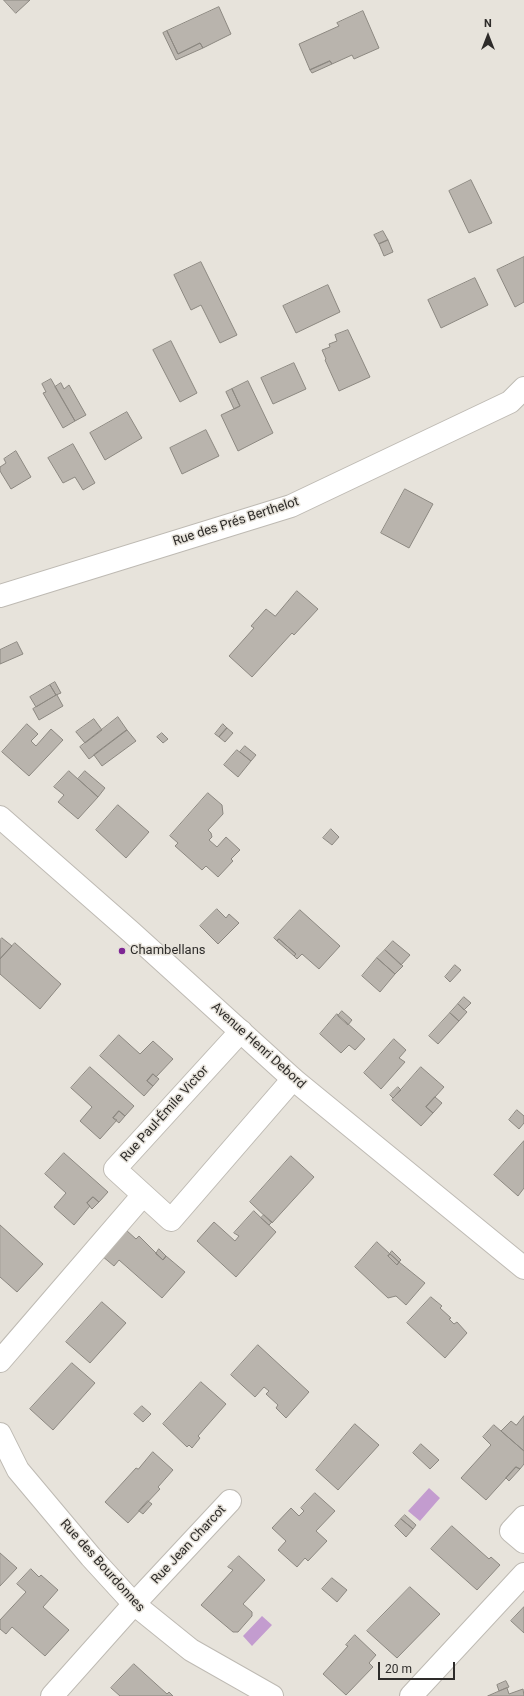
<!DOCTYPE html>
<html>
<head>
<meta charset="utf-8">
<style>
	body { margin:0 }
	#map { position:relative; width:524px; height:1696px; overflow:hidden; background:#e7e3db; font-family:Roboto,sans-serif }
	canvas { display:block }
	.north { position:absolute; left:468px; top:16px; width:40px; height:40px; -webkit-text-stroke:3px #e7e3db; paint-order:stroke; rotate:0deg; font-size:11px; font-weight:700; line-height:16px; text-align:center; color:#2e2c2a }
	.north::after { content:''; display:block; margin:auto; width:14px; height:18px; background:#2e2c2a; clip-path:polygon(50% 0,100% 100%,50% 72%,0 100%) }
	.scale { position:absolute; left:378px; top:1662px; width:77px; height:18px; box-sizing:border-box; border:2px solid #2e2c2a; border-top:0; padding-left:5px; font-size:12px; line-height:14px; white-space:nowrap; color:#2e2c2a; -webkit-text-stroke:3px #e7e3db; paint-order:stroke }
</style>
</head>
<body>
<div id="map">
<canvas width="524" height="1696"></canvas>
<div class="north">N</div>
<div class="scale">20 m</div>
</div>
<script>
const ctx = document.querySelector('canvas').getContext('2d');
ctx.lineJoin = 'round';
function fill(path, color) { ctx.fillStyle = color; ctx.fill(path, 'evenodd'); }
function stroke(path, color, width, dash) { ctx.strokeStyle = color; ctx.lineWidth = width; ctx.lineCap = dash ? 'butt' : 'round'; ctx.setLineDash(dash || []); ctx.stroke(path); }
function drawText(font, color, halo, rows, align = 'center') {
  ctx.font = font + ' Roboto,sans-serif'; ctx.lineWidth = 3; ctx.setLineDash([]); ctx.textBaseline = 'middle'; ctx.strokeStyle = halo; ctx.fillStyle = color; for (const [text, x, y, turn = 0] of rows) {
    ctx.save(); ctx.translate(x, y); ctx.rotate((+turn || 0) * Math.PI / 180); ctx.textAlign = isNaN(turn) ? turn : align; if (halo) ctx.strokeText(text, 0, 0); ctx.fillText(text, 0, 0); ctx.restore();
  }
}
fill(new Path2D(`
	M429,1488l11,10 -20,23 -12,-10z
	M262,1616l10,9 -20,21 -9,-10z`), '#c39ccf');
const building = new Path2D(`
	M4,0h26l-14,13z
	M219,7l12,27 -28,14 -3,-5 -22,11 -11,-23z
	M363,11l16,37 -25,11 -2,-4 -20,9 -2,-3 -20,9 -11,-26 40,-18 -2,-3z
	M167,31l11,23 22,-11 3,5 -27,12 -13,-27z
	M330,61l2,3 -20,9 -2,-3z
	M471,180l21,43 -23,10 -20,-42z
	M383,231l5,9 -9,4 -5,-9z
	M388,240l5,12 -9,4 -5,-12z
	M524,257v45l-9,5 -18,-37z
	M201,262l36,73 -17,8 -19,-38 -10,5 -17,-35z
	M475,278l13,27 -47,23 -13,-28z
	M328,285l12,27 -44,21 -13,-27z
	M348,330l22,47 -31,14 -14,-31 1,-1 -4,-9 8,-3 -1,-3 8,-3 -2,-6z
	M171,341l26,52 -17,9 -27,-52z
	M294,363l12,26 -33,15 -12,-26z
	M51,379l24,42 -12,7 -20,-35 3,-1 -4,-8z
	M248,381l25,52 -35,18 -17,-36 19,-9 -8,-17z
	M61,383l3,6 5,-4 17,30 -11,6 -20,-34z
	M232,389l8,17 -6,3 -8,-17z
	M127,412l15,26 -37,22 -15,-27z
	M206,430l13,26 -37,18 -12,-26z
	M73,444l22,39 -12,7 -8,-13 -12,6 -15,-25z
	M16,451l15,26 -20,12 -11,-18v-4l6,-4 -2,-4z
	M405,489l28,15 -24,44 -28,-15z
	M297,591l21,18 -24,26 -2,-2 -40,44 -23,-21 25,-28 -3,-2 15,-17 9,7z
	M17,642l6,12 -23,10v-14z
	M55,682l6,11 -5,2 -6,-10z
	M50,685l6,10 -20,12 -6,-10z
	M57,695l6,11 -24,14 -6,-11z
	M118,717l9,13 -38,29 -9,-12z
	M94,719l8,11 -17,13 -9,-11z
	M27,724l11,10 -7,7 5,5 15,-17 12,11 -34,36 -27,-24z
	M223,724l4,4 -8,9 -4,-3z
	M227,728l6,5 -8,9 -6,-5z
	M127,730l9,11 -34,25 -8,-11z
	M162,733l6,6 -5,4 -6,-6z
	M245,746l11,9 -5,6 -11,-9z
	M237,750l14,11 -13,16 -14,-12z
	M69,771l29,26 -20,22 -20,-17 6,-7 -10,-8z
	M85,771l20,17 -7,9 -20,-18z
	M208,793l14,12 1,9 -15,16 3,3 1,4 -3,3 8,7 9,-10 14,13 -9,9 2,2 -15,16 -12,-11 -4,4 -27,-24 3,-3 -8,-7z
	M118,805l31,27 -23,26 -30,-28z
	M331,829l8,8 -7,8 -9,-7z
	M217,909l9,9 3,-4 10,9 -21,21 -18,-18z
	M300,910l40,36 -21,23 -17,-15 -5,5 -3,-3 2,-2 -17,-15 -2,2 -3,-3z
	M2,938l10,8 -12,13v-19z
	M279,939l17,15 -2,2 -17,-15z
	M393,941l17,14 -9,10 -16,-15z
	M15,943l46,41 -21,25 -40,-35v-15z
	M385,950l18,16 -8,8 -18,-16z
	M377,958l18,16 -15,18 -18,-16z
	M455,965l6,5 -11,12 -5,-5z
	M464,997l7,6 -7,7 -6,-6z
	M458,1004l9,8 -8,9 -9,-8z
	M342,1011l10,9 -4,5 -10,-9z
	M450,1013l9,8 -21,23 -9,-8z
	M337,1014l28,25 -10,11 -6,-5 -8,8 -21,-19z
	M119,1035l21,19 13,-13 20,18 -17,18 -3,-3 -6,7 6,5 -9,10 -44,-40z
	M394,1039l12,11 -7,8 6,4 -24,27 -17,-16z
	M90,1067l44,39 -9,10 -6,-5 -6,7 4,2 -17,19 -20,-18 12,-14 -21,-19z
	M421,1067l23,20 -18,20 7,6 -12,13 -29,-26z
	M153,1074l6,5 -6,7 -6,-5z
	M398,1087l3,3 -8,8 -3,-3z
	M435,1097l7,6 -9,10 -7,-6z
	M517,1110l7,6v7l-5,6 -10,-9z
	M119,1111l6,5 -6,7 -6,-5z
	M524,1141v47l-6,8 -24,-21z
	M64,1153l44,39 -9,10 -6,-5 -6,6 3,3 -16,19 -20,-18 12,-14 -21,-19z
	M291,1156l23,21 -42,46 -22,-21z
	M93,1197l6,5 -7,7 -5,-6z
	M254,1211l22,21 -40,45 -39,-36 17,-19 21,19 4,-5 -5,-3z
	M264,1215l8,7 -3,3 -8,-7z
	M0,1225l43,39 -26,28 -17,-15z
	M126,1230l10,9 3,-3 24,24 3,-4 19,16 -23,26 -43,-38 -5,6 -12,-10z
	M377,1242l13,12 -2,2 9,9 2,-3 26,21 -19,22 -10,-9 -8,2 -33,-31z
	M159,1249l7,7 -3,4 -7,-6z
	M392,1251l9,9 -2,2 -9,-8z
	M390,1254l9,8 -2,3 -9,-9z
	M431,1297l11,9 -2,2 11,10 -2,1 5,5 3,-2 10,11 -22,25 -38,-35z
	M102,1302l24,21 -36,40 -24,-21z
	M258,1345l51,47 -23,26 -10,-10 2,-3 -12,-11 3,-3 -5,-4 -9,10 -24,-22z
	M72,1363l23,20 -42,47 -23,-21z
	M201,1382l25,22 -28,32 2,2 -8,10 -3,-3 -2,2 -24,-23z
	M142,1406l9,8 -8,8 -9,-8z
	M524,1416v35l-23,-20 10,-10 5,4z
	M355,1424l24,21 -41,45 -22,-20z
	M494,1425l30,26v13l-4,5 -4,-2 -30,33 -25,-22 30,-33 -8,-8z
	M421,1444l18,16 -9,9 -17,-16z
	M153,1452l20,18 -15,17 2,2 -32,34 -23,-21 31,-34 2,1z
	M516,1467l4,2 -11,12 -3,-3z
	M315,1493l20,18 -19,20 11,10 -19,20 -3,-3 -8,9 -19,-17 8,-9 -14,-13 19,-20 8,8 5,-5 -3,-3z
	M148,1501l4,3 -9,10 -4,-3z
	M405,1515l11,10 -3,4 -12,-10z
	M401,1519l12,10 -7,8 -11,-11z
	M452,1526l37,33 2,-2 9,8 -23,25 -46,-41z
	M0,1553l17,15 -17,18z
	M239,1556l26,24 -22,24 9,8v4l-14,16h-5l-32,-27 32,-35 -5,-3z
	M31,1569l8,8 2,-2 17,15 -15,17 26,23 -24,26 -33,-29 -6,7 -6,-5v-9l26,-28 -9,-8z
	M332,1578l15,12 -10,12 -15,-13z
	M410,1587l30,27 -43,44 -30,-27z
	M524,1607v26l-13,-12z
	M355,1635l21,20 -7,8 4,4 -27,28 -23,-21 25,-28 -2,-1z
	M134,1664l33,30 2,-2 4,4h-53l-9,-8z
	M506,1681l3,6 -10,4 -2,-6z
	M507,1688l2,6 14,-5 1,7h-36z`);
fill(building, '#b9b4ad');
stroke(building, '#8c8881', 1);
const minor = new Path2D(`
	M0,596l291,-90 219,-104 14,-14
	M241,1031l-126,138 56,51 122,-141
	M0,1361l143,-166
	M0,1434l18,36 73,87 43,47 57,46 81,46
	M524,1517l-13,14 13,11
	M52,1696l82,-92 96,-103
	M411,1696l113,-122`);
const tertiary = new Path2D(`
	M0,817l131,115 162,147 231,189`);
stroke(minor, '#bebab3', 24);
stroke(tertiary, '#bebab3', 24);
stroke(minor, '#fff', 22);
stroke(tertiary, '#fff', 22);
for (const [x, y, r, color] of [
	[122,951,4,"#7d2694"]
]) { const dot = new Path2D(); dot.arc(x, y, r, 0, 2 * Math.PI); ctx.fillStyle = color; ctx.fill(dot); stroke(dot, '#e7e3db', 1.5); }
drawText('13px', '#2e2c2a', '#e7e3db', [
	["Rue des Prés Berthelot",236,522,-18],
	["Avenue Henri Debord",258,1046,42],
	["Rue Paul-Émile Victor",165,1114,-48],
	["Rue Jean Charcot",189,1545,-47],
	["Rue des Bourdonnes",102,1566,48]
]);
drawText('13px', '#2e2c2a', '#e7e3db', [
	["Chambellans",130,951]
], 'left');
</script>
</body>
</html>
